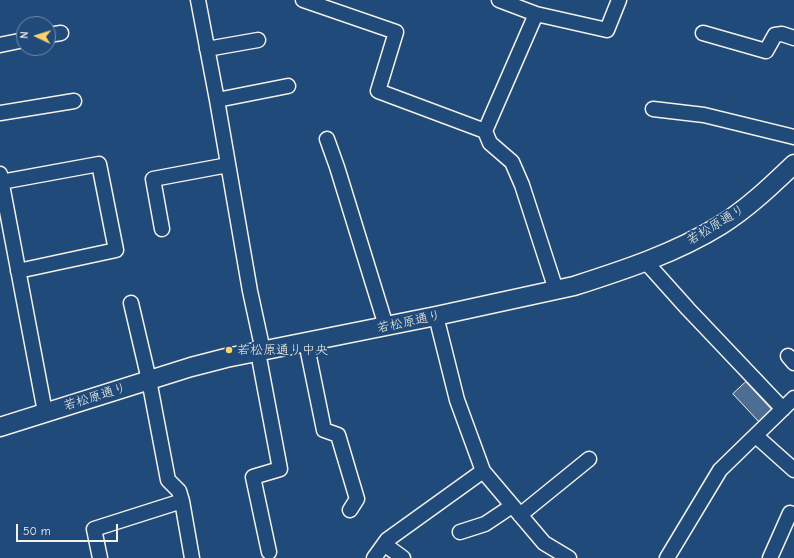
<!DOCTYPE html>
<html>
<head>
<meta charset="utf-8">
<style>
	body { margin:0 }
	#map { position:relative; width:794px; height:558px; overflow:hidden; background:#1f4a7a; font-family:"Comic Neue",sans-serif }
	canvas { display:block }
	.north { position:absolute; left:16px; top:16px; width:40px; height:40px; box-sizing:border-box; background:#1f4a7a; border:1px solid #748da6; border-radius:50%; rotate:274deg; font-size:11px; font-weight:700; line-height:16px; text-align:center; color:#f4f1e8 }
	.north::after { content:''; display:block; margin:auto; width:14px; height:18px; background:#ffd166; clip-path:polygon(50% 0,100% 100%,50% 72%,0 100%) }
	.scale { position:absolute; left:16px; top:524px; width:102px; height:18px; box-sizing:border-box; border:2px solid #f4f1e8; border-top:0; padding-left:5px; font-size:12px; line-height:14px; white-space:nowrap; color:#f4f1e8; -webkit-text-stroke:3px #1f4a7a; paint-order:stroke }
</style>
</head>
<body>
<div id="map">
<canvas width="794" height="558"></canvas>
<div class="north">N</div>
<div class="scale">50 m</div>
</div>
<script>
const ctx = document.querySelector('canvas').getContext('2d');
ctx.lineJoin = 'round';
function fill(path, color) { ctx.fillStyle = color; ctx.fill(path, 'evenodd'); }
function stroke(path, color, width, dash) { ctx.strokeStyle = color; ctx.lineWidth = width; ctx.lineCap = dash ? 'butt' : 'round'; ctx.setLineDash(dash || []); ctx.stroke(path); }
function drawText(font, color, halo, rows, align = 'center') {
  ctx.font = font + ' "Comic Neue","Klee One",sans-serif'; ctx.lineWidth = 4; ctx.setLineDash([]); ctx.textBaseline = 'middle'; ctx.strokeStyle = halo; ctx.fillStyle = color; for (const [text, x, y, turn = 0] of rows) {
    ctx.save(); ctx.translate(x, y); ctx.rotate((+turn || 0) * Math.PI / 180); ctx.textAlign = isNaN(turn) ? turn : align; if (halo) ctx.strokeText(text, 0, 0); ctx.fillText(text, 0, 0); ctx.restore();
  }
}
const building = new Path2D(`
	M746,382l27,29 -13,12 -27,-29z`);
fill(building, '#4d6e92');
stroke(building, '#f4f1e8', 1);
const minor = new Path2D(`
	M198,0l19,100 33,191 13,60
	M303,0l93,32 -18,59 107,40 5,12 22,19 10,23 34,105
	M499,0l37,14 71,16 12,-30
	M703,33l63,18 9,-16 7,-1 12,4
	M48,35l13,-2
	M0,45l24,-5
	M207,49l51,-9
	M217,100l71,-14
	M653,109l51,6 90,22
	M0,113l74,-12
	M485,131l51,-117
	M327,139l10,28 49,159
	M0,174l45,238
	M1,182l98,-18 17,86 -98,21
	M162,229l-9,-50 75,-14
	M645,261l43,48 95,100
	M131,303l18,77 19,100 11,11 3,10 10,57
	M436,316l21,84 26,71 61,72 25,15
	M306,342l18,88 14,5 19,64 -7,11
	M258,352l22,117 -27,8 16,75
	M788,356l6,7
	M756,436l38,34
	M520,515l69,-56
	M460,532l25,-8 27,-18
	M384,544l19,14
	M100,558l-6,-29 88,-28
	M374,558l13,-18 96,-69
	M667,558l53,-88 74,-72
	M770,558l20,-45`);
const tertiary = new Path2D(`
	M0,427l191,-60 35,-9 210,-42 138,-30c50,-16 102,-33 147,-61 27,-17 50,-39 73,-61`);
stroke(minor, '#f4f1e8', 17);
stroke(tertiary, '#f4f1e8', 21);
stroke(minor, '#1f4a7a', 14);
stroke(tertiary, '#1f4a7a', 18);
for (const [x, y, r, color] of [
	[229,350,4,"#ffd166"]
]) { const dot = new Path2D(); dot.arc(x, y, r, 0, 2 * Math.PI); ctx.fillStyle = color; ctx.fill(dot); stroke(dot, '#1f4a7a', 1.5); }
drawText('13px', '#f4f1e8', '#1f4a7a', [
	["若松原通り",716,225,-31],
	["若松原通り",409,322,-12],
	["若松原通り",95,397,-17]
]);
drawText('13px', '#f4f1e8', '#1f4a7a', [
	["若松原通り中央",237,350]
], 'left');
</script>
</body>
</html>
